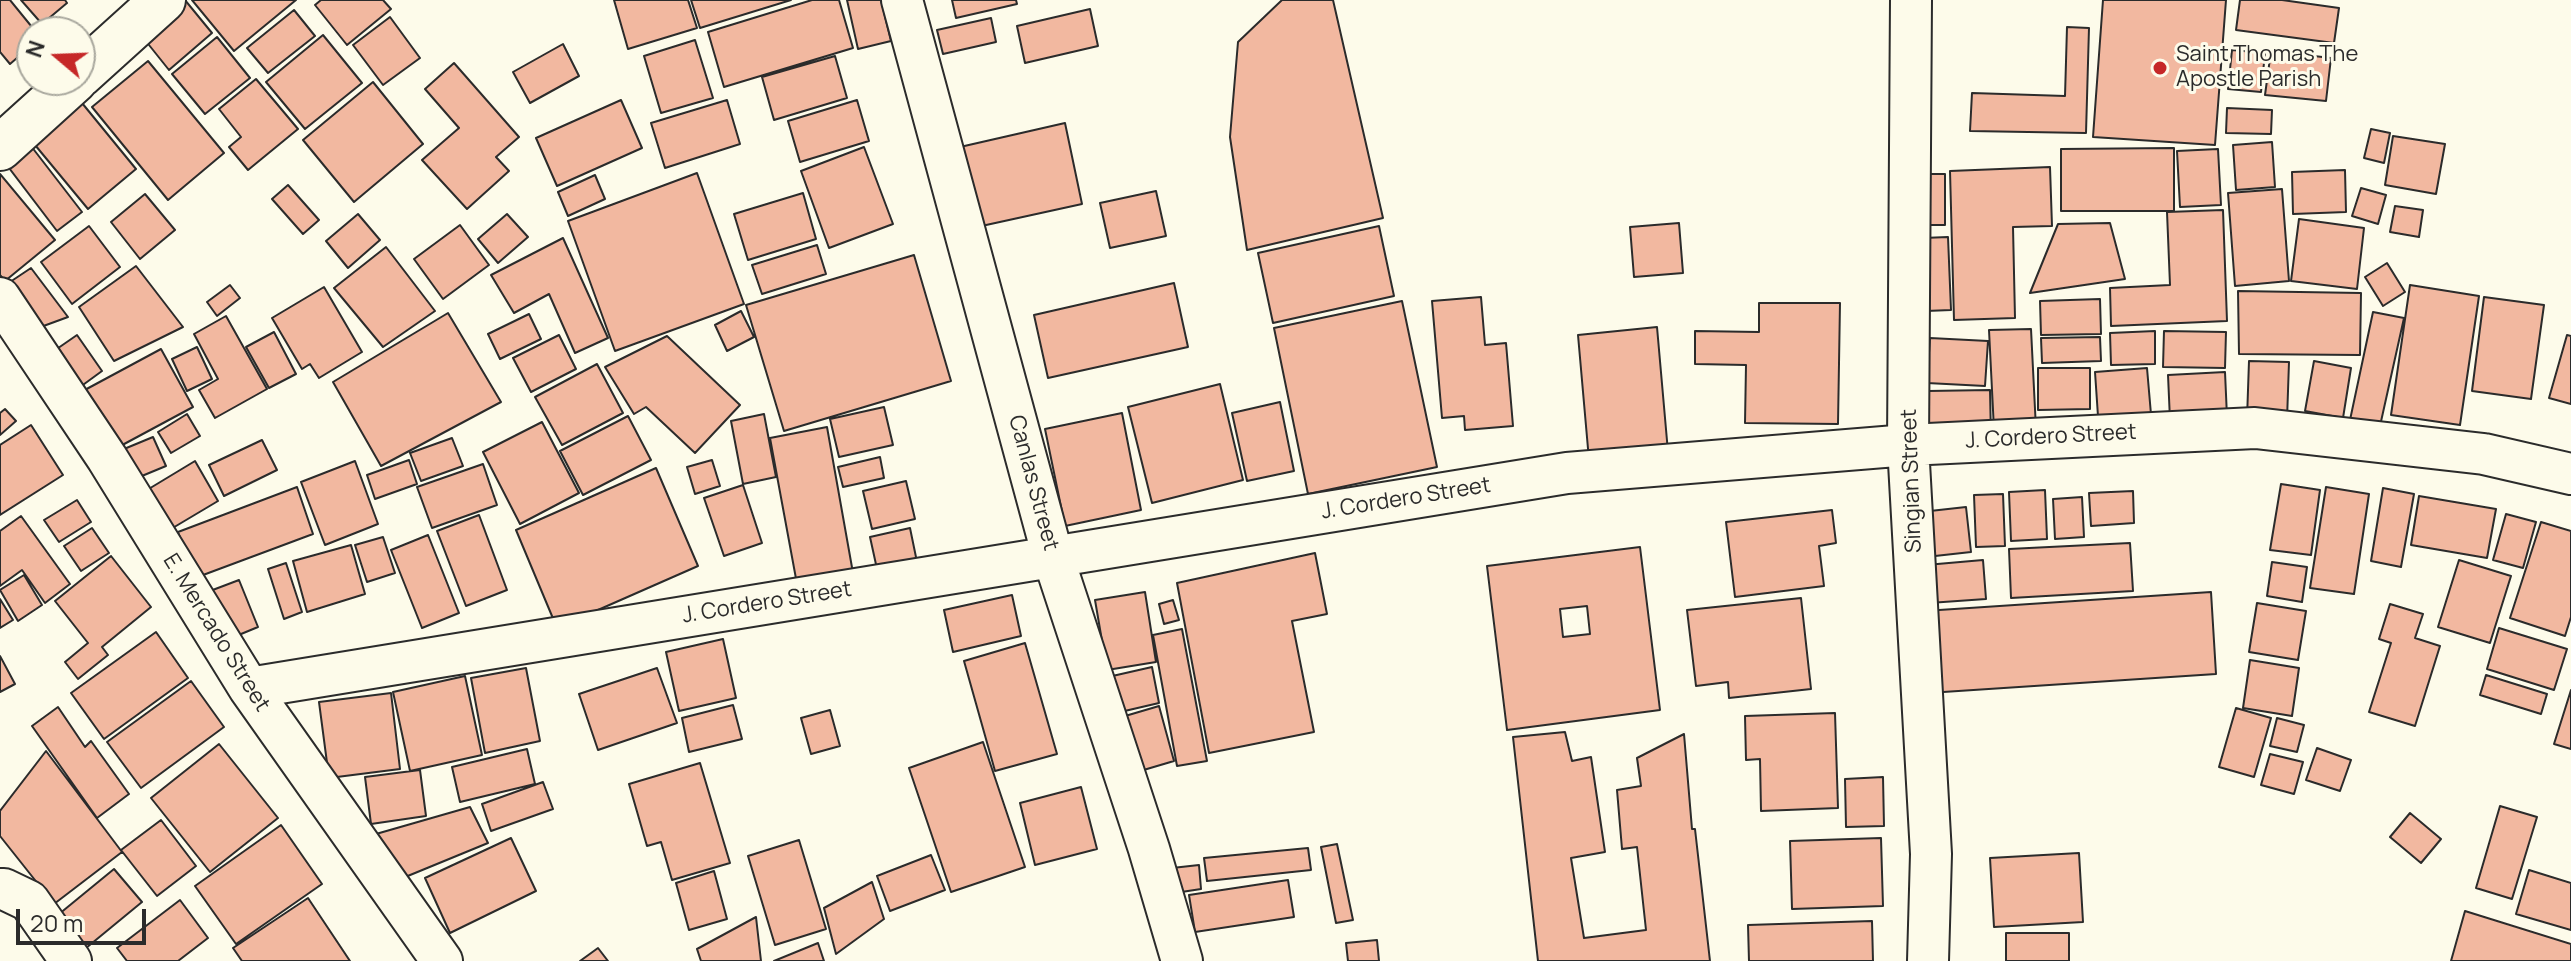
<!DOCTYPE html>
<html>
<head>
<meta charset="utf-8">
<style>
	body { margin:0 }
	#map { position:relative; width:2571px; height:961px; overflow:hidden; background:#fdfbea; font-family:Manrope,sans-serif }
	canvas { display:block }
	.north { position:absolute; left:16px; top:16px; width:80px; height:80px; box-sizing:border-box; background:#fdfbea; border:2px solid #a9a89e; border-radius:50%; rotate:289deg; font-size:22px; font-weight:700; line-height:32px; text-align:center; color:#2b2b2b }
	.north::after { content:''; display:block; margin:auto; width:28px; height:36px; background:#c62828; clip-path:polygon(50% 0,100% 100%,50% 72%,0 100%) }
	.scale { position:absolute; left:16px; top:909px; width:130px; height:36px; box-sizing:border-box; border:4px solid #2b2b2b; border-top:0; padding-left:10px; font-size:24px; line-height:28px; white-space:nowrap; color:#2b2b2b; -webkit-text-stroke:6px #fdfbea; paint-order:stroke }
</style>
</head>
<body>
<div id="map">
<canvas width="2571" height="961"></canvas>
<div class="north">N</div>
<div class="scale">20 m</div>
</div>
<script>
const ctx = document.querySelector('canvas').getContext('2d');
ctx.lineJoin = 'round';
function fill(path, color) { ctx.fillStyle = color; ctx.fill(path, 'evenodd'); }
function stroke(path, color, width, dash) { ctx.strokeStyle = color; ctx.lineWidth = width; ctx.lineCap = dash ? 'butt' : 'round'; ctx.setLineDash(dash || []); ctx.stroke(path); }
function drawText(font, color, halo, rows, align = 'center') {
  ctx.font = font + ' Manrope,sans-serif'; ctx.lineWidth = 6; ctx.setLineDash([]); ctx.textBaseline = 'middle'; ctx.strokeStyle = halo; ctx.fillStyle = color; for (const [text, x, y, turn = 0] of rows) {
    ctx.save(); ctx.translate(x, y); ctx.rotate((+turn || 0) * Math.PI / 180); ctx.textAlign = isNaN(turn) ? turn : align; if (halo) ctx.strokeText(text, 0, 0); ctx.fillText(text, 0, 0); ctx.restore();
  }
}
const building = new Path2D(`
	M0,0h10l26,32h-4v13l-22,19 -10,-12z
	M21,0h44l2,3 -25,21z
	M174,0h11l27,33 -43,37 -32,-40z
	M192,0h104l-62,51z
	M321,0h62l8,9 -44,36 -32,-40z
	M614,0h74l9,28 -69,21z
	M691,0h100l-91,28z
	M812,0h27l14,48 -129,39 -16,-55z
	M847,0h34l10,41 -33,8z
	M952,0h64l1,4 -61,14z
	M1282,0h51l50,218 -136,32 -17,-113 8,-95z
	M2103,0h123l-11,145 -122,-8z
	M2240,0h42l57,8 -5,35 -98,-13z
	M1090,9l8,37 -73,17 -8,-37z
	M294,10l21,26 -47,37 -21,-25z
	M390,17l30,41 -37,27 -30,-40z
	M991,18l5,24 -53,12 -6,-24z
	M2067,27l22,1 -3,105 -116,-2 2,-38 93,3z
	M323,35l39,48 -57,46 -39,-47z
	M217,37l33,41 -45,36 -33,-40z
	M695,40l18,58 -52,15 -17,-57z
	M563,44l16,32 -49,27 -17,-31z
	M2232,50l33,3 -4,39 -33,-3z
	M2271,51l60,7 -5,43 -61,-6z
	M835,56l12,42 -73,22 -12,-43z
	M148,61l76,92 -56,47 -76,-93z
	M454,63l65,74 -23,20 13,14 -42,38 -45,-49 37,-32 -34,-39z
	M256,79l42,50 -50,41 -19,-23 12,-10 -22,-28z
	M64,81l72,88 -48,40 -72,-87z
	M373,82l50,62 -69,58 -51,-62z
	M621,100l21,48 -85,38 -21,-48z
	M727,100l13,44 -75,24 -14,-45z
	M857,100l12,41 -69,21 -12,-41z
	M2227,108l45,2 -1,24 -45,-1z
	M1065,123l17,81 -105,23 -17,-80z
	M14,124l68,88 -25,19 -57,-75z
	M2371,129l19,4 -6,30 -20,-5z
	M2393,136l52,8 -9,50 -51,-9z
	M2272,142l3,45 -39,3 -3,-45z
	M864,147l29,77 -64,24 -28,-77z
	M2174,148v63h-113v-62z
	M2218,149l3,56 -41,2 -3,-56z
	M2050,167l2,59 -39,1 2,91 -61,2 -4,-149z
	M2345,170l1,42 -53,2 -1,-42z
	M697,173l47,131 -129,47 -47,-130z
	M0,174l55,66 -50,41 -5,-6z
	M1923,174h22v51h-22z
	M595,175l10,24 -37,17 -10,-24z
	M288,185l31,35 -16,14 -31,-35z
	M2361,188l25,7 -8,29 -26,-8z
	M2282,189l7,92 -54,5 -7,-93z
	M1156,191l10,45 -56,12 -10,-45z
	M803,193l13,46 -68,21 -14,-46z
	M145,194l30,36 -35,29 -29,-37z
	M2395,206l28,4 -4,27 -29,-5z
	M2223,210l4,111 -116,5 -1,-38 60,-3 -3,-73z
	M358,214l22,26 -32,28 -22,-27z
	M507,214l21,23 -30,26 -20,-24z
	M2299,219l65,9 -7,61 -66,-8z
	M1679,223l4,50 -49,4 -4,-50z
	M2110,223l15,56 -95,14 28,-69z
	M460,225l29,40 -46,34 -29,-40z
	M89,226l31,41 -48,37 -31,-42z
	M1379,226l15,70 -121,27 -15,-70z
	M1948,237l3,73 -25,1 -3,-73z
	M563,238l45,100 -33,15 -26,-59 -35,19 -23,-38z
	M817,245l9,29 -64,20 -10,-29z
	M386,247l49,64 -52,36 -49,-59z
	M914,255l37,126 -167,50 -38,-126z
	M2387,263l18,29 -22,14 -18,-29z
	M136,266l47,61 -69,34 -35,-54z
	M31,268l37,49 -30,11 -31,-44z
	M1174,283l14,64 -140,31 -14,-63z
	M230,285l10,13 -23,18 -10,-14z
	M2410,285l69,11 -19,129 -69,-10z
	M324,287l38,65 -43,26 -9,-14 -8,5 -30,-51z
	M2238,291l123,2 -1,62 -121,-1z
	M1481,297l4,48 21,-2 7,83 -48,4 -1,-14 -22,2 -10,-117z
	M2484,297l60,8 -13,94 -59,-8z
	M2100,299l1,35 -60,1 -1,-34z
	M1402,301l35,166 -129,27 -34,-166z
	M1759,303h81l-2,121 -93,-1 1,-58 -51,-1v-33l64,1z
	M741,311l13,26 -27,14 -12,-26z
	M2373,312l31,6 -24,108 -30,-6z
	M448,313l53,89 -120,64 -48,-84z
	M529,314l12,25 -41,20 -12,-25z
	M226,316l41,73 -52,29 -16,-28 19,-11 -24,-45z
	M1657,327l11,125 -79,8 -11,-125z
	M2031,329l5,100 -42,1 -5,-100z
	M2155,331v33l-44,1 -1,-32z
	M2164,331l62,1 -1,36 -62,-1z
	M274,332l22,42 -27,14 -23,-41z
	M77,335l25,36 -26,19 -25,-37z
	M559,335l17,34 -45,23 -18,-34z
	M2567,335l4,1v68l-22,-6z
	M667,336l73,69 -45,48 -49,-46 -12,7 -29,-47z
	M2100,337l1,24 -59,2 -1,-25z
	M1930,338l58,3 -3,45 -58,-3z
	M197,347l15,32 -25,12 -15,-32z
	M161,349l32,58 -80,43 -32,-58z
	M2249,361l40,1 -2,58 -40,-1z
	M2314,361l37,7 -8,50 -38,-7z
	M597,364l26,49 -61,32 -27,-48z
	M2038,368h52v41l-52,1z
	M2147,368l5,58 -53,5 -4,-59z
	M2225,372l2,45 -57,3 -2,-45z
	M1220,384l23,96 -91,23 -24,-96z
	M1990,390l1,49 -62,1 -1,-49z
	M1280,402l14,69 -47,10 -15,-68z
	M884,407l9,38 -54,12 -9,-38z
	M5,409l11,12 -16,14v-22z
	M1122,413l19,97 -76,16 -20,-97z
	M187,414l13,22 -29,17 -13,-21z
	M764,414l12,63 -33,7 -12,-63z
	M628,416l23,44 -68,35 -23,-44z
	M542,422l37,71 -59,31 -37,-72z
	M31,425l32,50 -63,40v-70z
	M827,427l26,146 -56,11 -27,-146z
	M153,437l13,29 -29,12 -13,-29z
	M452,438l11,28 -42,15 -11,-28z
	M262,440l15,30 -53,26 -15,-31z
	M880,457l4,21 -41,9 -5,-20z
	M409,460l8,24 -42,15 -8,-24z
	M712,460l8,26 -25,8 -8,-27z
	M195,461l23,40 -47,28 -24,-39z
	M355,461l23,63 -53,21 -24,-63z
	M483,464l14,41 -65,23 -15,-41z
	M656,468l42,98 -141,62 -41,-98z
	M906,481l9,38 -43,10 -9,-38z
	M2281,484l39,6 -9,65 -41,-5z
	M743,485l19,58 -38,13 -20,-58z
	M297,487l16,47 -118,44 -17,-46z
	M2326,487l43,7 -15,100 -44,-6z
	M2383,488l31,6 -13,73 -30,-6z
	M2045,490l2,49 -36,2 -2,-49z
	M2133,491l1,32 -43,3 -2,-33z
	M2003,494l2,52 -29,1 -2,-52z
	M2419,496l77,13 -9,49 -76,-13z
	M2082,497l2,40 -29,2 -2,-40z
	M77,500l14,22 -32,20 -15,-22z
	M1966,507l5,45 -45,5 -5,-45z
	M1832,510l4,33 -17,3 5,40 -89,11 -9,-75z
	M2506,514l30,8 -13,46 -30,-8z
	M479,515l28,75 -41,16 -29,-75z
	M21,516l49,68 -25,19 -23,-33 -22,16v-55z
	M2541,522l30,9v86l-6,19 -55,-18z
	M92,528l17,25 -28,18 -17,-25z
	M910,528l7,34 -40,7 -7,-32z
	M428,535l31,78 -37,15 -31,-78z
	M383,537l12,36 -28,9 -12,-37z
	M2130,543l3,48 -122,7 -2,-49z
	M351,545l14,49 -58,18 -14,-51z
	M1640,547l20,163 -153,20 -20,-164zM1587,606l3,28 -27,3 -3,-28z
	M1315,553l12,61 -35,7 22,111 -105,21 -32,-170z
	M111,556l40,51 -49,40 6,8 -30,24 -13,-17 23,-19 -33,-42z
	M1983,560l3,39 -57,4 -3,-38z
	M2459,560l52,16 -21,67 -52,-16z
	M2272,562l35,5 -5,35 -35,-6z
	M286,563l16,49 -18,7 -16,-50z
	M24,575l18,30 -24,16 -18,-31z
	M239,580l19,47 -29,12 -19,-48z
	M1145,592l11,70 -49,8 -12,-70z
	M2211,592l5,82 -288,19 -4,-82z
	M1012,595l9,41 -68,16 -9,-42z
	M1801,598l10,91 -82,9 -1,-16 -32,4 -9,-76z
	M0,599l13,21 -13,8z
	M1173,600l6,20 -15,4 -5,-20z
	M2257,603l49,8 -8,49 -49,-8z
	M2390,604l33,10 -8,24 25,8 -25,80 -46,-14 22,-69 -12,-4z
	M2499,628l68,21 -13,41 -67,-21z
	M1182,629l25,132 -30,5 -24,-131z
	M156,632l32,46 -84,61 -33,-46z
	M723,639l13,59 -57,13 -13,-59z
	M1025,643l32,111 -62,17 -31,-110z
	M0,656l15,28 -15,8z
	M2250,660l49,8 -7,48 -49,-8z
	M1152,667l7,36 -43,10 -8,-36z
	M526,668l14,73 -55,12 -14,-75z
	M657,668l20,55 -79,27 -19,-56z
	M2486,675l61,19 -6,20 -61,-19z
	M465,676l17,79 -72,16 -17,-79z
	M191,681l33,46 -83,61 -34,-46z
	M2571,690v59l-17,-5z
	M391,693l9,76 -71,9 -10,-76z
	M733,705l9,34 -53,13 -7,-34z
	M1159,706l15,55 -44,13 -15,-55z
	M58,707l27,40 6,-6 38,53 -32,24 -65,-92z
	M2236,708l35,10 -17,59 -35,-10z
	M830,710l10,36 -29,8 -10,-36z
	M1835,713l3,95 -77,3 -1,-52 -14,1 -1,-44z
	M2277,718l27,7 -7,27 -27,-6z
	M1565,732l7,29 19,-4 14,95 -34,6 13,80 62,-8 -9,-83 -15,2 -5,-59 24,-4 -4,-28 47,-24 8,95h3l15,132h-172l-25,-224z
	M983,742l42,125 -74,25 -42,-124z
	M219,744l59,74 -68,54 -59,-74z
	M2317,748l34,12 -11,31 -34,-11z
	M527,749l8,35 -75,18 -8,-35z
	M46,751l76,101 -68,52 -54,-68v-25z
	M2270,754l33,8 -9,32 -33,-9z
	M700,763l30,100 -58,17 -11,-38 -14,4 -18,-62z
	M420,770l6,46 -55,8 -6,-47z
	M1883,777l1,49 -38,1 -1,-48z
	M543,782l10,27 -62,22 -9,-27z
	M1081,787l16,62 -62,16 -15,-62z
	M2500,806l37,11 -25,82 -36,-11z
	M470,807l18,36 -90,37 -29,-44z
	M2410,813l31,26 -20,24 -31,-26z
	M161,820l35,46 -39,30 -36,-46z
	M281,825l41,59 -86,60 -41,-58z
	M511,838l25,53 -86,42 -25,-55z
	M1881,838l2,68 -91,3 -2,-68z
	M799,840l27,89 -51,16 -27,-89z
	M1337,844l16,76 -17,3 -15,-76z
	M1308,848l3,22 -104,11 -3,-23z
	M2079,853l4,69 -89,5 -4,-69z
	M931,855l14,35 -55,21 -13,-35z
	M1199,865l2,24 -26,4 -3,-25z
	M114,869l28,33 -62,51 -27,-34z
	M2529,870l42,13v47l-55,-16z
	M714,871l13,48 -38,11 -13,-47z
	M1288,880l6,37 -99,15 -6,-37z
	M872,882l12,37 -48,35 -12,-46z
	M308,898l42,63h-108l-9,-13z
	M180,900l28,38 -30,23h-51l-10,-13z
	M2465,911l106,33v17h-120z
	M756,917l5,44h-60l-4,-12z
	M1872,921l1,40h-124l-1,-36z
	M2006,933h63v28h-63z
	M1377,940l2,21h-31l-2,-18z
	M818,943l6,18h-50z
	M598,948l10,13h-28z`);
fill(building, '#f2b8a0');
stroke(building, '#2b2b2b', 2);
const minor = new Path2D(`
	M902,0l151,557 96,292 33,112
	M1911,0l-3,445 23,409 -3,107
	M0,298l107,160 142,230 193,273
	M249,688l1318,-215 341,-28 347,-17 229,26 87,20
	M0,889h4l25,12 42,60`);
const tertiary = new Path2D(`
	M80,75l83,-75
	M0,148l75,-68`);
stroke(minor, '#2b2b2b', 44);
stroke(tertiary, '#2b2b2b', 48);
stroke(minor, '#fdfbea', 40);
stroke(tertiary, '#fdfbea', 44);
for (const [x, y, r, color] of [
	[2160,68,8,"#c62828"]
]) { const dot = new Path2D(); dot.arc(x, y, r, 0, 2 * Math.PI); ctx.fillStyle = color; ctx.fill(dot); stroke(dot, '#fdfbea', 3); }
drawText('22px', '#2b2b2b', '#fdfbea', [
	["Saint Thomas The",2176,55],
	["Apostle Parish",2176,80]
], 'left');
drawText('22px', '#2b2b2b', '#fdfbea', [
	["J. Cordero Street",2051,437,-3],
	["Singian Street",1912,481,-92],
	["Canlas Street",1033,483,75],
	["J. Cordero Street",1406,499,-9],
	["J. Cordero Street",767,603,-9],
	["E. Mercado Street",216,633,58]
]);
</script>
</body>
</html>
